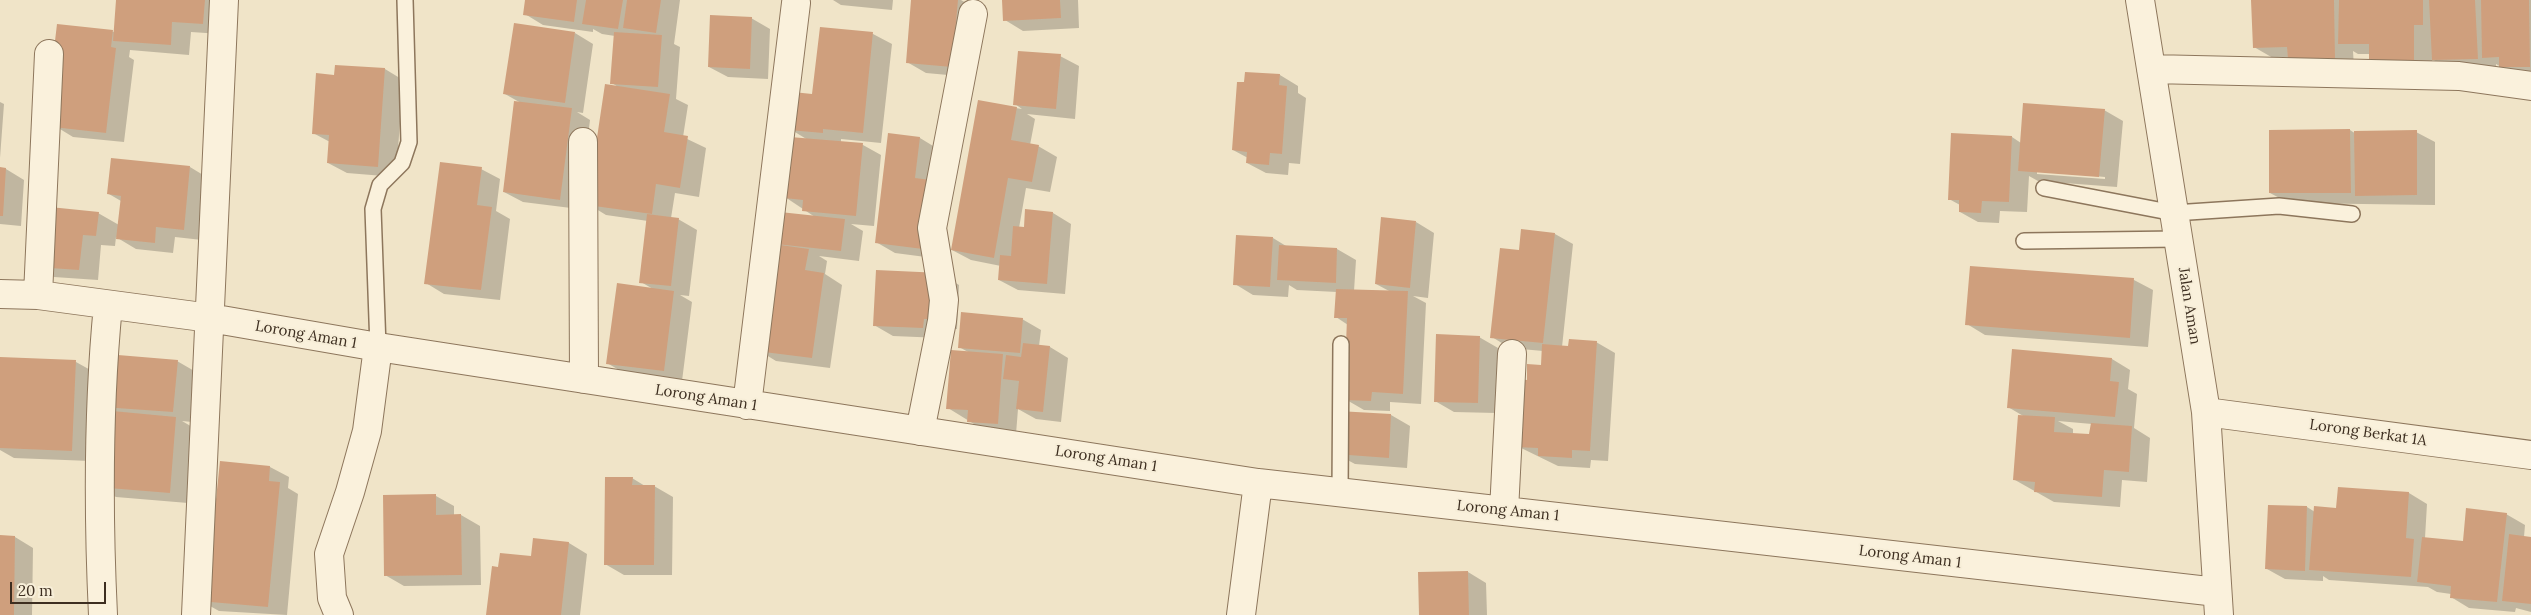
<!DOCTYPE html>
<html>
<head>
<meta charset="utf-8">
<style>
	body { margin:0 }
	#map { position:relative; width:2531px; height:615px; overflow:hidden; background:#f0e4c8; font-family:Lora,serif }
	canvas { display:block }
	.scale { position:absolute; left:10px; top:582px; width:96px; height:22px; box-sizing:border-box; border:2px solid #3d2e20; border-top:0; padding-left:6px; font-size:15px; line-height:18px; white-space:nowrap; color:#3d2e20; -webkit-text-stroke:4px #f7eed8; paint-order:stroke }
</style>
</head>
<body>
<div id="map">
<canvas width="2531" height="615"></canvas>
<div class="scale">20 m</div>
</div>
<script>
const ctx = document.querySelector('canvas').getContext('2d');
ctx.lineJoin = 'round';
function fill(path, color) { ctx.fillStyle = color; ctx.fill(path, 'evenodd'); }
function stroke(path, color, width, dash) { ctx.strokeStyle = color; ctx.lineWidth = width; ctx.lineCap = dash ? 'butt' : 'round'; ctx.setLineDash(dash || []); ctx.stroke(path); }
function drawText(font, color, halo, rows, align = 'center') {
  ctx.font = font + ' Lora,serif'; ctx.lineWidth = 4; ctx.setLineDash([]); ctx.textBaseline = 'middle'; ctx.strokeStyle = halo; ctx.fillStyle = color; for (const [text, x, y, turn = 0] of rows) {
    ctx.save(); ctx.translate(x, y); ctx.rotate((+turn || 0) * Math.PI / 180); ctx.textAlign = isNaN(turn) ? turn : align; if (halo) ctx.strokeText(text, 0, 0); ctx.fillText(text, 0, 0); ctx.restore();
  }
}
fill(new Path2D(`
	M117,0h105l-1,34 -30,-2 -2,23 -59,-5 -1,7 5,3 -10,82 -51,-5 -18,-11 3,-100 57,6z
	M527,0h153l-6,44 6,3 -4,52 12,6 -5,32 23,11 -7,49 -24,-4 -4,25 7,1 19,11 -8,66 -9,-1 12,7 -10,79 -56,-7 -19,-11 46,-74 -12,-7 7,-61 -42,-6 -18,-11 30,-117 -6,-4 3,-47 -13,-2 -9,-5v3l-50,-7 -18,-11z
	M833,0h60l-1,10 -51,-5z
	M912,0h49l15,9 -6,68 -44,-4 -19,-11z
	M1004,0h74l1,28 -56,3 -18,-11z
	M2252,0h279v77h-12l-23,-13v5l-44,1 -20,-11v14l-62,-19h-12l-5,-3 1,17 -65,-11 -16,1 -19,-11z
	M751,18l19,11 -2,50 -40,-2 -19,-10z
	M821,28l52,6 19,10 -11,99 -40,-4v4l22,2 18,10 -7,71 -23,-2 12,7 -4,30 -40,-5 8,5 -2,13 17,11 -12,83 -54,-7 -18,-11 16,-105 41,-28 -30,-20 23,-57 -18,-11 23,-34z
	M575,33l18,11 -10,69 -6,-1 13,8 -11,89 -56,-7 -19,-10 17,-89 -16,-9z
	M1060,56l19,10 -4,53 -48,-5 8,5 -5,26 8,1 19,11 -7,35 -24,-4 -7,40h6l28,-15 18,11 -6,70 -47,-4 -19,-10 2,-14 -30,-6 -19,-10 27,-148 43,7 -7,-5z
	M385,69l18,11 -7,97 -49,-4 -19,-10 2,-21 -17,-9 22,-57z
	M1246,73l34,2 18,11v7l8,5 -6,66 -11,-1 -1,12 -22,-2 -19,-10 1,-5 -15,-8z
	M0,102l4,2 -4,54z
	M2104,110l19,11 -6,66 -79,-6 -9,-5 -2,36 -27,-1 -1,12 -21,-1 -18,-10v-7l-11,-6 63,-62 9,6zM2037,171l68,6v2l-68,-5z
	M2350,130l6,4 60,-2 19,10v63l-146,-2 -19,-10v-62z
	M889,135l31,3 18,11 3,110 -46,-6 -19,-11z
	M190,167l18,11 -6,62 -27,-3 -2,16 -37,-4 -20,-12 -1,9 -14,-1 -3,35 -44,-3 -18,-11 62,-53 21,12 2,-24 -12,-7z
	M0,169h6l18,11 -3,46 -21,-2z
	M481,169l19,10 -4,32 14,8 -10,81 -56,-6 -18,-11z
	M1416,222l18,11 -6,65 -15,-2 13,7 -5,101 -31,-2v9l-26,-1 -19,-11 3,-74 -12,-8 1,-25 -40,-2 -8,-5 -1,12 -35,-2 -18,-11 38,-46 13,8 51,3 19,11 -2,31 37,1 -15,-8z
	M1555,234l18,10 -11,103 34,-5 19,11 -7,108 -17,-1 -1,8 -32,-2 -41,-20 11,-65 14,-15 1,-15 -33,-3 -18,-11 28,-86z
	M1971,267l163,13 19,10 -5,57 -163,-12 -18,-11z
	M941,274l18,11 -2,44h-15l-1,9 -48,-2 -19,-11z
	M1022,319l19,11 -2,16 11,1 18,11 -7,64 -25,-3 -18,-10 -2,25 -29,-2 -39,-24 22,-55 -11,-6z
	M1479,337l19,11 -2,65 -42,-1 -19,-11z
	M0,359l76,3 18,10 -4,89 -76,-3 -14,-8z
	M2112,359l18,11 -2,19 9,5 -3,34 16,10 -3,44 -25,-2 -2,27 -66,-5 -39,-22 10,-63 -17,-10zM2058,421l34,3 -1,12 -18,-2v-5z
	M177,361l19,11 -4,50 -10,-1 12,7 -6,75 -72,-6 -19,-11 6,-80z
	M1339,412l52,3 19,11 -3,42 -52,-4 -19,-10z
	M221,463l49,4 19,10 -1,11 10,6 -11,121 -68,-4 -18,-10 13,-62z
	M632,478l13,8h9l19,11 -1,78h-48l-19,-11z
	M2409,493l18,11 -2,34 39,5 42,-29 19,11 -1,12 7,1v74l-15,-4 -1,4 -46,-4 -18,-11v-3l-14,-2 -9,-5 -99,-7 -6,-4v5l-38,-2 -18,-10 40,-62 8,5 22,-3z
	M436,496l18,10v10l7,-1 19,11 1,59 -77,1 -19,-11z
	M0,537h15l18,11 -1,67h-32z
	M534,539l35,4 18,11 -7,61h-93l12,-46 33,-11z
	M1468,572l18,11 1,32h-67z`), '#0003');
fill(new Path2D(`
	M116,0h89l-2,24 -31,-2 -1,23 -58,-4z
	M525,0h52l-3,22 -51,-7z
	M586,0h37l-5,29 -36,-5z
	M627,0h34l-5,33 -33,-5z
	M911,0h47l-6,67 -46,-4z
	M1002,0h58l1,18 -58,3z
	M2251,0h83l1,58 -47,1 -1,-12 -34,1z
	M2339,0h84v25h-9v38h-45v-19h-31z
	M2429,0h46l3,59 -46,1z
	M2481,0h48l1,67h-31v-10l-17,1z
	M710,15l42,2 -2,52 -42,-2z
	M514,23l61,9 -10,71 -62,-9z
	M57,24l56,6 -2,17 5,1 -10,85 -53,-6 -5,-27z
	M820,27l53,5 -10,101 -40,-4v4l-34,-3 4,-38 19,2z
	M614,32l48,3 -4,52 -48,-3z
	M1018,51l43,3 -5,55 -43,-4z
	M335,65l50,3 -7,99 -51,-4 2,-28 -17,-1 4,-61 18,2z
	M1245,72l35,2 -1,11 8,1 -5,68 -12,-1 -1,12 -23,-2 1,-11 -15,-2 5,-68h7z
	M605,84l65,10 -6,38 24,4 -8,52 -24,-4 -4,30 -65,-9z
	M978,100l39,7 -6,33 28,5 -7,37 -24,-4 -14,80 -43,-8z
	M514,101l58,7 -12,92 -57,-8z
	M2023,103l82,6 -6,68 -81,-6z
	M2350,129l1,64h-82v-63z
	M2417,130v65l-62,1 -1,-65z
	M888,133l32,4 -5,41 16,2 -8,69 -48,-6z
	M1951,133l61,3 -3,66 -27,-1 -1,12 -22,-1v-12h-11z
	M790,137l73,6 -7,73 -54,-5 1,-11 -19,-2z
	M111,158l79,8 -6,64 -28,-3 -1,16 -39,-4 5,-43 -14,-2z
	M440,162l42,5 -5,38 15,2 -11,83 -57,-6z
	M0,167l6,1 -3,48h-3z
	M40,206l59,6 -3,24 -13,-1 -4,35 -44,-3z
	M1025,209l28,3 -6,72 -49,-4 2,-25 11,1 2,-30 11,1z
	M780,212l65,7 -4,32 -65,-7z
	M647,214l32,4 -8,68 -32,-3z
	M1381,217l35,4 -6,67 -35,-4z
	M1521,229l34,4 -12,110 -53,-5 10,-90 19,2z
	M1236,235l37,2 -3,50 -37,-2z
	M773,244l36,5 -4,21 19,3 -12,85 -56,-7z
	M1279,245l58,3 -1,35 -59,-3z
	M1970,266l164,12 -4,60 -165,-13z
	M876,270l65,3 -2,46h-15l-1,9 -50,-2z
	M617,283l57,8 -10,80 -58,-7z
	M1336,289l72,2 -5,103 -31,-2 -1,9 -27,-1 3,-82h-13z
	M961,312l62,6 -3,35 -62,-5z
	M1436,334l44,2 -2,67 -44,-1z
	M1569,339l28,2 -7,110 -18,-1v8l-34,-2v-8l-23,-1 4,-68 8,1v-16l14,1 1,-21 26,2z
	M1023,343l27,3 -7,66 -27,-3 3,-28 -16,-2 3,-24 15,2z
	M2012,349l100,9 -2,23 9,1 -4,35 -108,-9z
	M951,350l52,4 -5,70 -31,-2 1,-12 -22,-1z
	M106,354l72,6 -5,52 -71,-5z
	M0,357l76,3 -4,91 -72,-3z
	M102,410l74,7 -6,76 -74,-6z
	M1338,411l53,3 -2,44 -54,-4z
	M2018,415l37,2 -1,15 35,2 2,-11 41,3 -3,46 -25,-2 -2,27 -68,-5 1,-10 -22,-2z
	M220,461l50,5 -1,15 11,1 -12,125 -69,-6 13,-63z
	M605,477h28l-1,8h23l-1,80h-50z
	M2338,487l71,5 -3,46 8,1 -3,38 -102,-7 5,-64 22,2z
	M436,494v21l25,-1 1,61 -78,1 -1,-81z
	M2268,505l39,1 -2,65 -40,-2z
	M2466,508l41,5 -10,89 -47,-4 1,-12 -34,-4 5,-45 41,4z
	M2509,534l22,3v67l-29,-3z
	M0,535l15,1 -1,79h-14z
	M533,538l36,4 -8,73h-75l6,-49 6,1 2,-14 31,3z
	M1468,571l1,44h-50l-1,-43z`), '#cf9f7d');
const lane = new Path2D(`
	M2044,188l130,25 105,-7 73,8
	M2024,241l154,-2
	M378,347l-5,-138 7,-24 22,-22 7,-21 -4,-142
	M1340,492l1,-148`);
const street = new Path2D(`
	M2140,0l66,412 13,203
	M2151,69l308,7 72,10
	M583,142l1,237
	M0,294l38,1 172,23 168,29 880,136 959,109
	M38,295l11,-241
	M747,405l49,-402
	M2206,412l325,43
	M920,431l22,-110 2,-21 -12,-72 41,-214
	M1504,511l8,-157
	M103,615c-5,-104 -5,-207 5,-310
	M196,615l28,-615
	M339,615l-7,-17 -3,-44 21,-62 17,-61 11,-84
	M1241,615l17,-132`);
stroke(lane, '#8d765c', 18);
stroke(street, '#8d765c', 30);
stroke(lane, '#faf1dc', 15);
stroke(street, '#faf1dc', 28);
drawText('15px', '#3d2e20', '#f7eed8', [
	["Jalan Aman",2189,306,81],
	["Lorong Aman 1",306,335,10],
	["Lorong Aman 1",706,398,9],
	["Lorong Berkat 1A",2368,433,8],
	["Lorong Aman 1",1106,459,9],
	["Lorong Aman 1",1508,511,6],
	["Lorong Aman 1",1910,557,7]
]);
</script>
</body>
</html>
